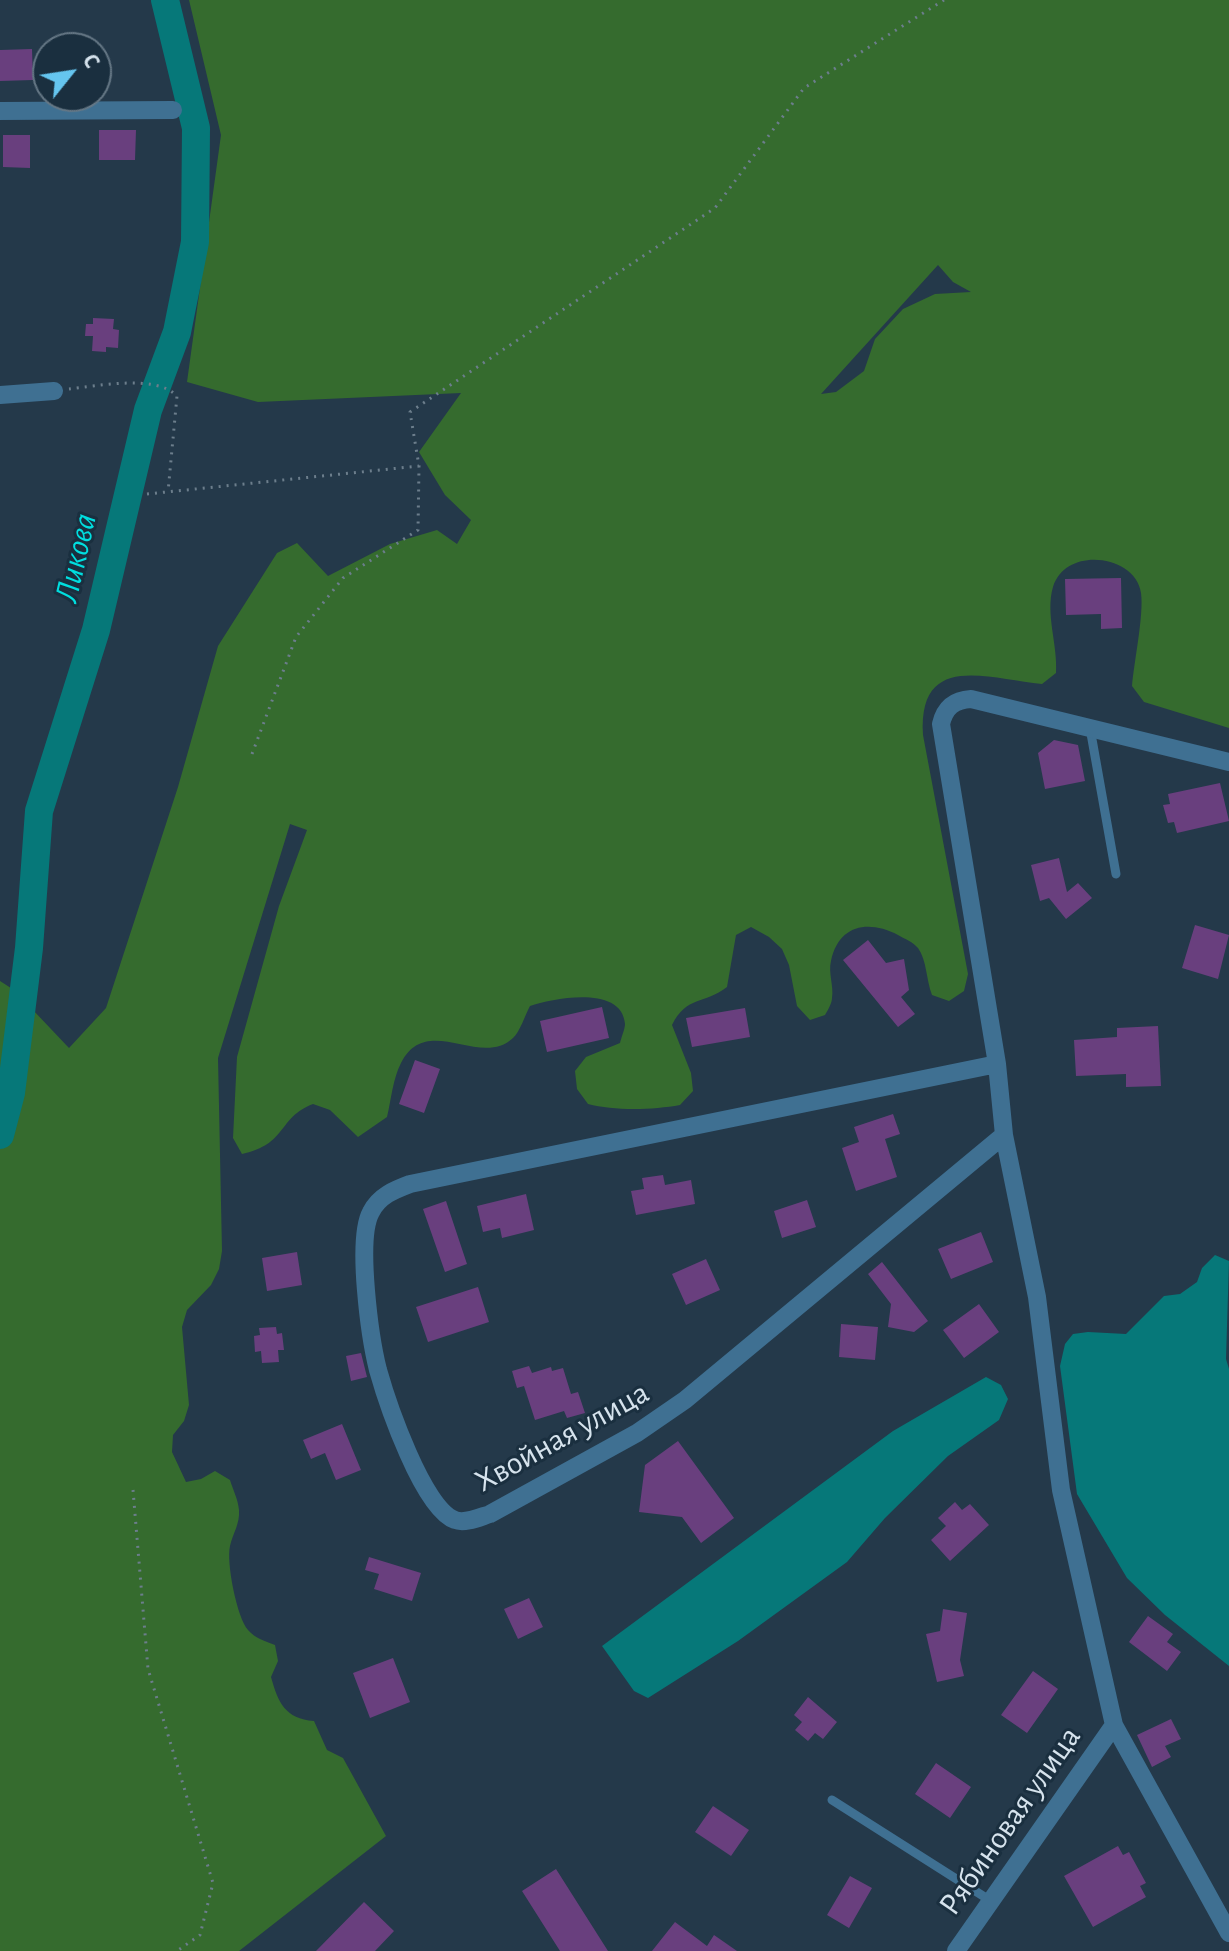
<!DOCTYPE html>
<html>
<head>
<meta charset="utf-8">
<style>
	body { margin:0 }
	#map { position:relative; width:1229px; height:1951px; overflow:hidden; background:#24394a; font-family:"Alegreya Sans",sans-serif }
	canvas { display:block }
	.north { position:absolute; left:32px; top:32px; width:80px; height:80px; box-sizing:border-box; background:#1a2f3f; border:2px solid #657785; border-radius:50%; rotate:60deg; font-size:22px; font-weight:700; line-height:32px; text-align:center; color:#d6e3ed }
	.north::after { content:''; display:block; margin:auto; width:28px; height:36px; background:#65c5ef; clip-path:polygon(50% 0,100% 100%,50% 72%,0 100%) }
</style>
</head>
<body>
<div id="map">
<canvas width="1229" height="1951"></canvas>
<div class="north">С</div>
</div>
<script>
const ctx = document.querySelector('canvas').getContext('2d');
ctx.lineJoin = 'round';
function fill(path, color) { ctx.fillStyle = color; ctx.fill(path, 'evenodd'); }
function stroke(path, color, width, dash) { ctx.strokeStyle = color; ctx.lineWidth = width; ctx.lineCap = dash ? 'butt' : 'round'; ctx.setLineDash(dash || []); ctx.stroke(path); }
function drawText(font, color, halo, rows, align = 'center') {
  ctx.font = font + ' "Alegreya Sans",sans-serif'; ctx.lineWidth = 6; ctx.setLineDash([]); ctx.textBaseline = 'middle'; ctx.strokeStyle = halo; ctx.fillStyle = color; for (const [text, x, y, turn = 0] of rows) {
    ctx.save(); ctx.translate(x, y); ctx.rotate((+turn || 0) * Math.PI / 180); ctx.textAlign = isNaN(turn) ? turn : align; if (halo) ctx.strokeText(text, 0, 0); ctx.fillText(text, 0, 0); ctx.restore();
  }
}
fill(new Path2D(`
	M189,0h1040v728l-85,-26 -12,-16c2,-24 12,-71 9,-93 -5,-38 -75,-48 -88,-6 -8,27 5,58 3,86l-14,11c-54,-5 -124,-33 -119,51l45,239 -4,17 -15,10 -17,-6c-6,-16 -5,-34 -14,-47 -5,-6 -13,-9 -20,-13 -29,-15 -59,-11 -67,26 -3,12 3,25 1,37 0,5 -4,12 -7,17l-15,5 -13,-14 -8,-41 -7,-16 -13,-12 -18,-10 -15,8 -9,52c-23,18 -40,8 -55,38l19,48 2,18 -13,14c-27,5 -66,6 -92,-1l-11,-15 -2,-18 11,-14 34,-14c1,-5 5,-14 5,-19 -3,-39 -71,-26 -95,-18 -5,9 -10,26 -17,32 -33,31 -86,-26 -112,25 -8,15 -10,37 -14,54l-29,20 -28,-27 -17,-6c-36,14 -25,40 -71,50l-9,-16 4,-81 42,-151 28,-76 -17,-6 -72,234 4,193 -3,18 -8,16 -24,25 -5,17 7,78 -5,16 -11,14 -1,17 14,30 15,-3 14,-8 15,9c3,10 8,19 9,30 1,14 -6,23 -9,36 -4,16 7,72 18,84 7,8 16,11 27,15l3,16 -7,16c7,25 14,42 43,44l13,29 16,8 43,78 -147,115h-239v-970l14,9 55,58 37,-40 72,-221 40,-141 59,-93 20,-10 31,33 62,-32 47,-14 20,14 14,-24 -26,-25 -26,-43 42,-59 -203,9 -71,-20 34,-247zM938,265l15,17 18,10 -36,2 -32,15 -28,30 -11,32 -28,21 -15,2z`), '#356b2e');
fill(new Path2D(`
	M1215,1255l14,6 -3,98 3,10v297l-64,-51 -38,-37 -50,-84 -17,-128 5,-22 8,-10 15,-2 38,2 38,-38 16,-2 17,-12 5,-14z
	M986,1377l15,8 7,14 -9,21 -51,36 -63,62 -38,44 -109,79 -90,57 -14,-7 -32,-45 291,-215z`), '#067879');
stroke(new Path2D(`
	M0,1135l11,-42 18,-145 10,-137 57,-181 52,-220 29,-78 18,-90 1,-114 -31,-128`), '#067879', 28);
fill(new Path2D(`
	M32,49l1,31 -33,1v-31z
	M99,130h37l-1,30h-36z
	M3,135h27v33l-27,-1z
	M93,318l21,1 -1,10 6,1 -1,18 -12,-1v5l-14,-1 1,-15h-8l1,-12h7z
	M1121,578l1,50 -21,1v-15l-35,1 -1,-36z
	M1054,740l24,5 7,36 -40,8 -7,-36z
	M1220,783l9,38 -52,12 -3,-11 -6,1 -5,-18 7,-1 -2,-10z
	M1059,858l8,34 11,-9 14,15 -26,21 -17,-21 -9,3 -9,-36z
	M1195,925l34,10 -11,44 -36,-11z
	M868,940l18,23 18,-4 5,31 -8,7 14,17 -17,13 -55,-67z
	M602,1007l7,31 -62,14 -7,-31z
	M745,1008l5,29 -58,10 -6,-29z
	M1158,1026l3,60 -35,1v-13l-50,2 -2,-36 43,-3v-9z
	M415,1060l25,9 -16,44 -25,-9z
	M893,1114l7,20 -15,5 12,38 -41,14 -14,-43 17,-6 -5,-15z
	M663,1175l2,10 26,-5 4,24 -59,11 -5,-24 13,-2 -2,-11z
	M526,1194l8,36 -32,8 -2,-10 -17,4 -6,-26z
	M807,1200l9,27 -34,11 -8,-27z
	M446,1201l21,63 -22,8 -22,-63z
	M981,1232l12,30 -42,17 -13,-30z
	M297,1252l5,33 -35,6 -5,-33z
	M706,1259l14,31 -34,15 -14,-31z
	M882,1262l46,59 -14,11 -26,-5 3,-23 -23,-30z
	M478,1287l11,35 -61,20 -12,-35z
	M979,1304l20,28 -35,26 -21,-28z
	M841,1324l37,3 -3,33 -36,-3z
	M276,1327l1,7 5,-1 2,17h-6l1,12 -17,1 -1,-12 -6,1 -1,-16 6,-1 -1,-7z
	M361,1353l6,24 -16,4 -5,-25z
	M529,1366l3,7 19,-6 1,4 11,-3 8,26 7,-2 7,21 -18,5 -3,-7 -29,9 -11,-34 -7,2 -5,-17z
	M342,1424l19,46 -25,10 -11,-27 -14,6 -8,-19z
	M678,1441l56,77 -33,25 -19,-26 -43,-5 6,-47z
	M955,1502l7,8 8,-6 19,21 -39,36 -19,-21 15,-14 -8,-8z
	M369,1557l52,16 -9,28 -38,-12 5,-15 -14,-4z
	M529,1598l14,29 -25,12 -14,-30z
	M943,1609l24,4 -7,47 4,16 -27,6 -11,-48 14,-3z
	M1148,1616l25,18 -6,8 14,10 -14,19 -38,-29z
	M393,1658l17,44 -40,16 -17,-45z
	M1033,1671l25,18 -31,44 -26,-18z
	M808,1697l29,25 -14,17 -8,-6 -7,8 -13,-11 7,-8 -8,-7z
	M1171,1719l10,20 -16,7 6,11 -19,10 -15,-32z
	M936,1763l35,24 -21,31 -35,-24z
	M713,1806l36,24 -18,26 -36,-24z
	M1118,1846l5,9 6,-3 17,31 -6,3 6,11 -53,30 -29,-51z
	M556,1869l52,82h-48l-38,-60z
	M850,1876l22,12 -23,40 -22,-13z
	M364,1902l30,29 -19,20h-59z
	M675,1922l32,24 7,-11 23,16h-85z`), '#693f7e');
stroke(new Path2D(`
	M69,389c29,-3 87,-15 108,7l-9,96
	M147,494l272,-28
	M252,754l44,-117 47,-59 75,-48 1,-64 -9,-54 305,-204 89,-120 140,-88
	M133,1490l15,179 65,214 -13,52 -23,16`), '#6c7e8c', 3, [2, 6]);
stroke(new Path2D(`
	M1090,728l26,146
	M832,1800l159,101`), '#3f7092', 9);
stroke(new Path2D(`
	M0,111l173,-1
	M0,395l54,-4
	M1229,762l-258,-63c-17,1 -26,8 -30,25l56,340 7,71 33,162 24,193 53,235 115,208
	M997,1064l-587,120c-16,6 -31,12 -39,28 -15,27 -1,126 7,158 9,32 45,139 77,150 10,4 25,-3 35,-6l147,-81 48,-33 319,-265
	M956,1951l158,-226`), '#3f7092', 18);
drawText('32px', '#d6e3ed', '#1a2f3f', [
	["Хвойная улица",562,1437,-29],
	["Рябиновая улица",1010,1821,-55]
]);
drawText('italic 34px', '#00dedf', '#1a2f3f', [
	["Ликова",76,558,-77]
]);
</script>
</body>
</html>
